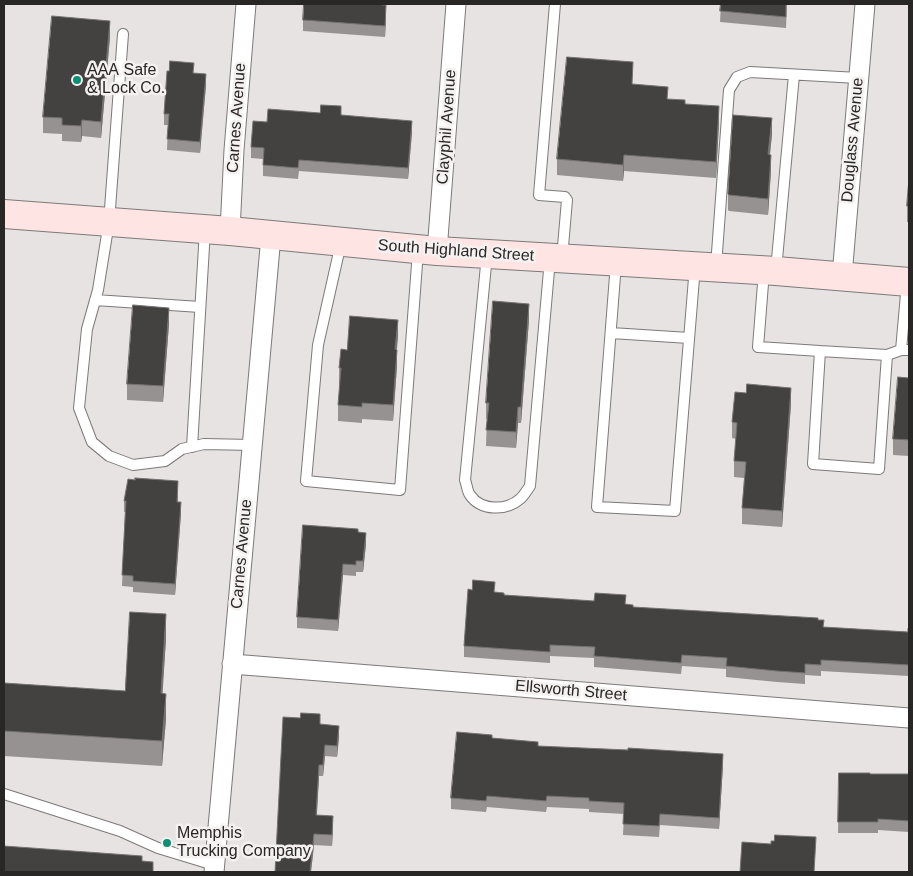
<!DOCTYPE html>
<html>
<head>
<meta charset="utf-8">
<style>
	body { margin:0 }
	#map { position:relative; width:913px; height:876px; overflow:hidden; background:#e8e3e3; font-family:Helvetica,sans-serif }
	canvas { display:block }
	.frame { position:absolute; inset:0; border:5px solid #282726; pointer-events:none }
</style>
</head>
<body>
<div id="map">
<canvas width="913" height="876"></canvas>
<div class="frame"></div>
</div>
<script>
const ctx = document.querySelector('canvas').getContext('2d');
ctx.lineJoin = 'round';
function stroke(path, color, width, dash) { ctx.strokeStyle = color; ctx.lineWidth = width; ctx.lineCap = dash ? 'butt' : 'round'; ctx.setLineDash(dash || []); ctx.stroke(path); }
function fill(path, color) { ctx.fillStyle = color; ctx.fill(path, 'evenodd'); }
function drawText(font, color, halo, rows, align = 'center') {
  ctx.font = font + ' Helvetica,sans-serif'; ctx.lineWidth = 5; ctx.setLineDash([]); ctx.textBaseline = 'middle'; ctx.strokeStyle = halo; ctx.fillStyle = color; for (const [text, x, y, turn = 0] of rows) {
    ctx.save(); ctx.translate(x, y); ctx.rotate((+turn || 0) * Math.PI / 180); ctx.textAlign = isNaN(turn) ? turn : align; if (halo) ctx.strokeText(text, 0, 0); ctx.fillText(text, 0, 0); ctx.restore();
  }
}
const lane = new Path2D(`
	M555,4l-16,191 26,2 2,3 -5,58
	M123,34l-14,188 -11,68 -11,39 -8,79 13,34 17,14 24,9 32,-4 17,-12 22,-5 48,1
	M341,243l-23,102 -12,136 94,9 18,-239
	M487,255l-22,225c2,5 2,11 5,15 11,16 36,16 50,4 4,-3 7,-9 10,-13l20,-227
	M616,263l-19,244 78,4 20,-245
	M716,266l13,-176 8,-13 13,-5 108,6
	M776,270l18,-195
	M764,271l-6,76 62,4 -7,113 66,5 8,-114 14,-5h8
	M95,300l105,7
	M611,333l78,5
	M901,350l6,-67
	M820,351l67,4
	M192,447l13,-217
	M4,794l116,37 38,17 56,17`);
const street = new Path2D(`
	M230,231l4,-81 12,-146
	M437,251l19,-247
	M842,276l23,-272
	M232,664l677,54
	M214,872l57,-636`);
const secondary = new Path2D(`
	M4,214l226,17 207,20 339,20 133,11`);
stroke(lane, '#7d7979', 12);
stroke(street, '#7d7979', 21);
stroke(secondary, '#7d7979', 30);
stroke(lane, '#fff', 10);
stroke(street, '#fff', 19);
stroke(secondary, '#fee5e3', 28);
fill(new Path2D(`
	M721,4h66l-1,24 -66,-6z
	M382,5l4,11 -1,21 -82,-6v-11z
	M110,37l-9,101 -19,-2 -1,6 -19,-1v-7l-19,-1v-16z
	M194,73l12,12 -6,68 -33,-3 1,-25h-4v-11z
	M633,84l35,15 17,5 34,18 -3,56 -92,-7 -1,10 -66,-6v-16z
	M320,113l21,2 71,17 -4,47 -109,-8 -1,8 -35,-3v-17l-12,-1v-11l16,-25z
	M772,134l-2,21 1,16 -3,44 -39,-4 -1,-1v-16z
	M909,179v43h-2v-16z
	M529,320l-8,103h-3l-2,25 -30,-2 1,-27h-1v-16z
	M169,324l-6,78 -36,-2v-16z
	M398,336l-1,13v17l-4,55 -31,-2v4l-24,-2v-16l2,-21h-1v-16l8,-18z
	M909,378v78l-16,-1v-16z
	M791,404l-9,123 -40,-3v-16l2,-30 -10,-1v-16l2,-22 -4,-1v-16z
	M178,492v10l3,11 -6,82 -42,-3v-5l-11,-1 3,-74h-1v-11z
	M358,532l8,12 -3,28h-7v4l-13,-1 -5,56 -41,-3v-11z
	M495,592l9,3 122,10 7,2 185,13 6,7 84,5 1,-4v54v-6l-88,-5v5l-16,-1v9l-28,-2 -51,-5v-8l-44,-3 -1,8 -87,-7v-9l-44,-2v7l-86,-6v-11z
	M166,639l-4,55 4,25 -4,47 -158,-10v-73l121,8z
	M320,724l19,13 -2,20 -12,-1 -2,20h-4l-2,39 16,12 -1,19 -18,-1 -3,27z
	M492,738l46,8 185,19 -4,64 -59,-4 -1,12 -36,-2 1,-21 -35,-2v-3l-42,-2 -1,5 -59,-5 -1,5 -35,-3v-11z
	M839,773l31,1h39v58l-31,-2v3h-40z`), '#969292');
fill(new Path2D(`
	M386,5v11l-1,21v-11z
	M110,21v16l-9,101v-16z
	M206,74v11l-6,68v-11z
	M719,106v16l-3,56v-16z
	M772,118v16l-4,36v-16z
	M82,120v16l-1,6v-16z
	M412,121v11l-4,47v-11z
	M624,155v16l-1,10v-16z
	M771,155v16l-3,44v-16z
	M529,304v16l-8,103v-16z
	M169,308v16l-6,78v-16z
	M398,320v16l-3,29v-16z
	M397,350v16l-4,55v-16z
	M791,388v16l-9,123v-16z
	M518,407v16l-2,25v-16z
	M181,502v11l-6,82v-11z
	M366,533v11l-3,28v-11z
	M343,564v11l-5,56v-11z
	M166,614v25l-5,79v-25z
	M166,694v25l-4,47v-25z
	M339,726v11l-2,20v-11z
	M325,745v11l-2,20v-11z
	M723,754v11l-4,64v-11z
	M319,765v11l-3,50v-11z
	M333,816v11l-1,19v-11z
	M314,834v11l-3,27h-1z`), '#757272');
const building = new Path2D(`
	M304,4h78v1h4l-1,21 -82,-6z
	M721,4h65v13l-66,-6z
	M52,16l58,5 -9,101 -19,-2 -1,6 -19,-1v-7l-19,-1z
	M567,57l66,5 -1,22 36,3 -1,12 18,1v4l34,2 -3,56 -92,-7 -1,10 -66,-6z
	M170,61l24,2 -1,10 13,1 -6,68 -33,-3 2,-25h-5l3,-43h2z
	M321,105l20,1v9l71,6 -4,47 -109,-8 -1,8 -35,-3 1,-17 -13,-1 2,-26 14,1 1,-13 52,4z
	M733,115l39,3 -4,36 3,1 -3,44 -39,-4 -1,-1z
	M909,179v27h-2z
	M493,301l36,3 -8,103h-3l-2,25 -30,-2 3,-27h-3z
	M133,305l36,3 -6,78 -36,-2z
	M350,316l48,4 -3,29 2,1 -4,55 -31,-2v4l-24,-2 3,-37h-2l2,-19 6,1z
	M898,377l11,1v62l-16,-1z
	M747,384l44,4 -9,123 -40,-3 4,-46 -12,-1 3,-38 -5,-1 3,-30 11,1z
	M135,478l43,3 -1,21h4l-6,82 -42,-3v-5l-11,-1 4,-74h-2l4,-22 7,1z
	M303,525l55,4v3l8,1 -3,28h-7v4l-13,-1 -5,56 -41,-3z
	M473,580l22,2 -1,10 10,1v2l90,6 1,-8 31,2 -1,9 8,1v2l185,11v2h6l-1,7 85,5v-4h1v43v-6l-88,-5v5l-16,-1v9l-28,-2 -51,-5 1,-8 -45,-3 -1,8 -87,-7 1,-9 -45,-2v7l-86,-6 4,-57 4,1z
	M130,612l36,2 -5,79 5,1 -4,47 -158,-10v-48l121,8z
	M301,713l19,1v10l19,2 -2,20 -12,-1 -2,20h-4l-3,50 17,1 -1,19 -18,-1 -4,38h-35l8,-155 17,1z
	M457,732l35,3v3l46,4v4l90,4v-2l95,6 -4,64 -59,-4 -1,12 -36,-2 1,-21 -35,-2v-3l-42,-2 -1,5 -59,-5 -1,5 -35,-3z
	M839,773h31v1h39v47l-31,-2v3h-40z
	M775,835l41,2 -2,35h-74l2,-30 29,2v-3h3z
	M4,846l138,10v5l11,1v10h-149z`);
fill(building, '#444141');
stroke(building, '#757272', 1);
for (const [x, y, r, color] of [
	[77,80,5,"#0b8e75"],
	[167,843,5,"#0b8e75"]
]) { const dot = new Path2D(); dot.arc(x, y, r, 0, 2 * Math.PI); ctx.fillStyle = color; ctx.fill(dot); stroke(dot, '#f5f1f0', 2); }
drawText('16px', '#282726', '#f5f1f0', [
	["AAA Safe",87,71],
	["& Lock Co.",87,89],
	["Memphis",177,834],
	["Trucking Company",177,852]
], 'left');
drawText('16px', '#282726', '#f5f1f0', [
	["Carnes Avenue",237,118,-86],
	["Clayphil Avenue",447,127,-86],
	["Douglass Avenue",853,140,-85],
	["South Highland Street",456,251,4],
	["Carnes Avenue",242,554,-85],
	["Ellsworth Street",571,691,5]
]);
</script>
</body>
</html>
